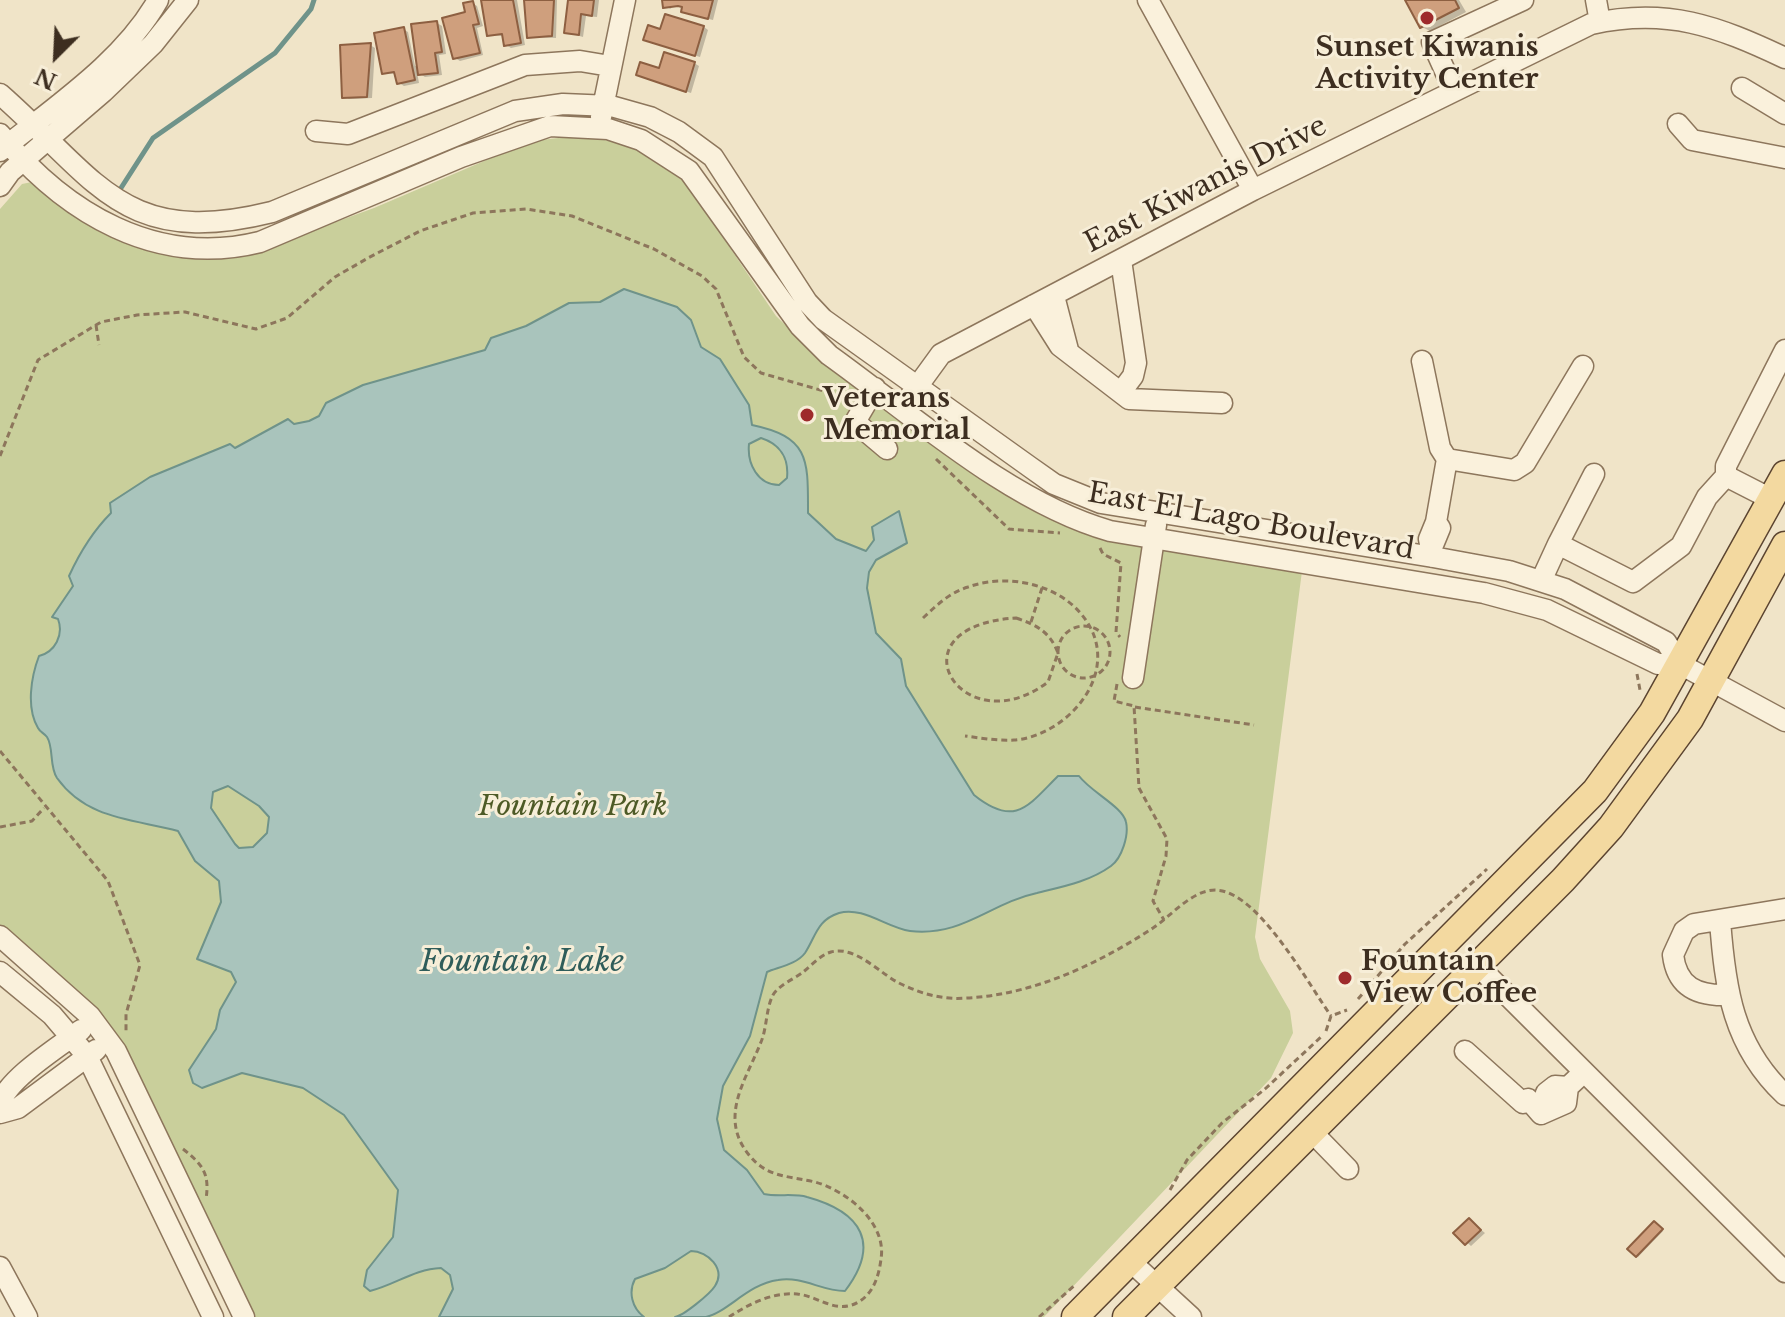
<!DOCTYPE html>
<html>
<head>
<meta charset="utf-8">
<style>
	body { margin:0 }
	#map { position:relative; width:1785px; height:1317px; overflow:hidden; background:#f0e4c8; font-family:"Libre Baskerville",serif }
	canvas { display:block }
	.north { position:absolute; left:16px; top:16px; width:80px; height:80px; -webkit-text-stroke:6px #f7eed8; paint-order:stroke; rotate:204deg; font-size:22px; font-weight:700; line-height:32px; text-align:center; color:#3d2e20 }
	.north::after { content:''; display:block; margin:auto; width:28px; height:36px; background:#3d2e20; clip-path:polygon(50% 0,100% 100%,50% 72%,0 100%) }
</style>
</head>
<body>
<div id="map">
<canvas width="1785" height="1317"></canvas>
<div class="north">N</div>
</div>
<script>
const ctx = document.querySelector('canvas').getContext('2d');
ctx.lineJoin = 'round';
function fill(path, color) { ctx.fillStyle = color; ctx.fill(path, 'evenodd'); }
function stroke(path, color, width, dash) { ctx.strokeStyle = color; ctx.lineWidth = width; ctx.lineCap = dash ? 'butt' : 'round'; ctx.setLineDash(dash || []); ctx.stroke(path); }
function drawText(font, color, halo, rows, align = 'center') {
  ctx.font = font + ' "Libre Baskerville",serif'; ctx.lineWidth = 6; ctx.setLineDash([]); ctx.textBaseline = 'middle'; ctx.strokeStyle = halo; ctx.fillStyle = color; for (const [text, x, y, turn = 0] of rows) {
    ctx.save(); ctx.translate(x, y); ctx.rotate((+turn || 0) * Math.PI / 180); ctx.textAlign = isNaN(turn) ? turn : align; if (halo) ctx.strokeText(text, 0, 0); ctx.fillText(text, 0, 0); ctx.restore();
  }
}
fill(new Path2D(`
	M567,137l30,1 44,11 42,29 93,138 45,43 234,162 59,19 188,31 -47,366 5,22 30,52 3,22 -22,45 -227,239h-792l-135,-281 -36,-40 -81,-70v-717l22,-25 10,-2 67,49 28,12 39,12 71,3 137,-50 157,-67z`), '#c9cf9b');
const water = new Path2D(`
	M624,289l53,18 14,13 10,27 19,12 29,46 3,20c58,12 56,35 56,88l28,26 30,12 8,-11 -2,-13 27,-16 8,32 -31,17 -7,12 -2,16 9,45 25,26 5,27 68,109c41,33 54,11 84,-19h21c12,16 44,31 47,46 3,13 -4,36 -15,44 -22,16 -50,21 -74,27 -47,10 -74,44 -127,38 -23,-3 -47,-25 -71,-18 -22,7 -23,23 -34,40 -8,11 -26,14 -38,19l-17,64 -27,50 -6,33 7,31 23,20 17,24c14,3 30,-1 43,3 55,15 74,47 38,94 -24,0 -42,-15 -67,-11 -30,4 -50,32 -72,37 -9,0 -21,0 -31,0 8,-1 35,-23 40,-31 11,-17 -7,-35 -24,-35l-26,17 -30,11c-7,13 -3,29 9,38h-205l14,-28 -3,-14 -9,-7c-27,1 -46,17 -71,23l-6,-5 3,-16 26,-33 5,-47 -54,-75 -41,-27 -61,-15 -40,15 -9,-5 -4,-13 27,-41 4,-19 16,-28 -5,-10 -34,-13 24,-57 -2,-21 -24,-20 -17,-30c-44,-12 -91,-11 -121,-53 -8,-12 -3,-30 -10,-41 -3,-4 -7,-5 -9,-9 -12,-20 -7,-51 1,-72 16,-4 25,-21 19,-37l-6,-2 21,-31 -4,-10c11,-24 23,-44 42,-63l-1,-10 40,-26 80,-33 5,4 53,-29 6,5 15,-3 10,-5 7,-13 37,-18 122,-35 6,-12 35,-12 43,-23 31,-1zM761,438c19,6 28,20 26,40l-8,7c-21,0 -32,-21 -30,-41zM228,786l31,20 10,11 -2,16 -14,14 -14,1 -4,-4 -24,-36 2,-16z`);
fill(water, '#a9c4bc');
stroke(water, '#6f938a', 2);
fill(new Path2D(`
	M483,0h34l8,45 -14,3 -5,-3 -2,-9 -15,-1z
	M526,0h31l-1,38 -27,-1z
	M570,0h29l-2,17 -11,-1 -3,21 -17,-5z
	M663,0h55l-5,20 -25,-6 -4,-6 -10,-2 -4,3z
	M1407,0h52l7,12 -36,19 -8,-4z
	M472,3l5,3 6,20 -6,2 6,27 -23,6 -5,-3z
	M437,23l5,3 4,28 -7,1 3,20 -17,2 -8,-5 2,11 -15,3 -5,-3 -2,-9 -13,-1 19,-44 5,3 7,34 4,-1z
	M704,27l4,3 -8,27 -49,-15 11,-11z
	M370,45l5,3 -3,50 -23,1 -5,-3z
	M694,63l5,3 -8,27 -48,-16z
	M1469,1220l16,13 -14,13 -15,-13z
	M1655,1224l8,7 -25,26 -8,-8z`), '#0003');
stroke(new Path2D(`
	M121,188l32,-50 122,-85 36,-44 3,-9`), '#6f938a', 5);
const building = new Path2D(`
	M481,0h32l8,43 -17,3 -2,-12 -15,2z
	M524,0h30l-2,36 -25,2z
	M568,0h26l-2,16 -11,-2 -2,21 -15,-2z
	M662,0h51l-5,19 -27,-7 1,-5 -4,-1 -15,2z
	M1405,0h50l4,8 -39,20z
	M473,1l6,23 -6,1 7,28 -27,6 -11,-41 23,-6 -2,-9z
	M665,14l39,12 -9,30 -52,-16 5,-15 12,4z
	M437,21l5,31 -7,1 3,20 -20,2 -7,-51z
	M404,27l11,53 -18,4 -3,-12 -12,2 -8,-41z
	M371,43l-4,54 -25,1 -2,-53z
	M664,52l31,10 -9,30 -50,-17 4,-13 19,6z
	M1469,1218l12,12 -16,15 -12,-12z
	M1654,1221l9,8 -27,28 -9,-8z`);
fill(building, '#cf9f7d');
stroke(building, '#8d5f41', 2);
const minor = new Path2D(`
	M1148,0l105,190
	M1596,0l4,22
	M1742,88l43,26
	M1454,91l-22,-49 91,-42
	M0,94c98,86 123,155 272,118l243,-101 48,-7 48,2 39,11 29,15 34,25 94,145 16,17 207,148 24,17 47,19 332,54 76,14 56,18 101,53 14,22 105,57
	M601,117l24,-117
	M1678,124l14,16 93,18
	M316,131l32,3 177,-69 55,-4 30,5
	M0,134c65,79 156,134 260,108l201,-85 89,-31 58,3 33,11 48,31 111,155 29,29c85,61 182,148 281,176l374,62 63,17 111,54h22
	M0,151c54,-44 123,-89 158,-151
	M0,186l10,-14 93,-80 50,-48 35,-44
	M1054,296l14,54
	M1034,305l26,41 69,53 93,4
	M1422,361l18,87 7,11 -11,63
	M875,388l-20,34 32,27
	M1121,392l12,-16 3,-13 -15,-103
	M909,398l32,-44 312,-164 338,-166c76,-17 126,2 194,34
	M1447,459l67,11 11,-7 58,-97
	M1771,499l-45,-23v-10l59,-116
	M1558,544l36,-70
	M1433,545l7,-17 -4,-6 -7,17 4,18
	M1541,581l17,-37 75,38 48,-36 26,-49 19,-21
	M1133,678l23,-153
	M1720,920c5,69 13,126 65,175
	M0,936l90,80 26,35 128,266
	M1477,965l308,307
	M0,972l52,43 35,41 126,261
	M1727,995c-30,1 -50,-8 -54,-40l11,-24 10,-7 91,-15
	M1465,1051l58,52 5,-4 13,15
	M1568,1087l-13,-1 -9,7 -5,21 25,-11 2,-16 16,-15
	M0,1104c8,-26 59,-57 81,-74
	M0,1113l18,-5 78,-58
	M1311,1131l37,38
	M1130,1261l61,56
	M0,1267l27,50`);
const major = new Path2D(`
	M1075,1317l520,-526 57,-78 133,-239
	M1126,1317l437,-437 48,-53 79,-108 95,-174`);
stroke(minor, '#8d765c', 23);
stroke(major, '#5b4430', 29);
stroke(new Path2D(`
	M96,325l3,20
	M0,456l38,-96 63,-38 36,-7 48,-3 71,17 31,-11 48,-41 33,-19 52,-27 53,-18 53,-4 46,7 82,33 48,27 14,13 28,68 17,16 87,25
	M936,459l73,70 51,4
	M1100,548l3,6 18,9 -5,69 4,5
	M923,618c14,-13 26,-25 45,-31 45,-16 105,0 125,46 21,51 -32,104 -79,107 -17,1 -33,-2 -49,-4
	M1016,618c21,7 34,14 42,35l-10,29c-86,65 -161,-56 -32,-64z
	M1031,622l11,-34
	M1058 652a26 26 0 1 1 52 0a26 26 0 1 1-52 0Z
	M1637,674l3,16
	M1117,684l-3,17 20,5 5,82 28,51 -1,17 -13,45 11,19
	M1135,707l119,18
	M0,751l108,130 32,84 -14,49v18
	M0,827l32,-6 12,-13
	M1358,999l47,-55 82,-75
	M1326,1031l5,-15 16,-6
	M183,1149c19,15 27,24 23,50
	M1170,1190l17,-30 35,-37 43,-34 56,-52
	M729,1317c20,-13 43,-25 68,-23 22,2 40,22 63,7 14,-9 19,-26 21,-42 6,-36 -34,-68 -66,-77 -25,-6 -48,-4 -66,-27 -31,-38 -3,-75 12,-113 6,-14 5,-34 12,-47 6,-10 19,-15 29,-22 9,-7 18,-18 29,-21 25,-7 50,23 70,32 21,10 42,16 65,14 67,-3 132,-34 187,-70 21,-14 45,-46 73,-36 39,13 82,91 105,124
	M1039,1317l36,-32`), '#8d765c', 3, [6, 4]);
stroke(minor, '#faf1dc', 20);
stroke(major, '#f3d9a0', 26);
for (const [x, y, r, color] of [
	[1427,18,8,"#9e2a2b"],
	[807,415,8,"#9e2a2b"],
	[1345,978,8,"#9e2a2b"]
]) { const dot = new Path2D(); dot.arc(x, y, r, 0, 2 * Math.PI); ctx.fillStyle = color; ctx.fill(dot); stroke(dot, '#f7eed8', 3); }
drawText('bold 28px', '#3d2e20', '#f7eed8', [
	["Sunset Kiwanis",1427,48,"center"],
	["Activity Center",1427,80,"center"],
	["Veterans",823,399],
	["Memorial",823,431],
	["Fountain",1361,962],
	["View Coffee",1361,994]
], 'left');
drawText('28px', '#3d2e20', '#f7eed8', [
	["East Kiwanis Drive",1206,185,-27],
	["East El Lago Boulevard",1251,522,10]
]);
drawText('italic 28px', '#4d5a26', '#f7eed8', [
	["Fountain Park",573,807]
]);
drawText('italic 30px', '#2f5d5a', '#f7eed8', [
	["Fountain Lake",522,963]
]);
</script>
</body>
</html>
